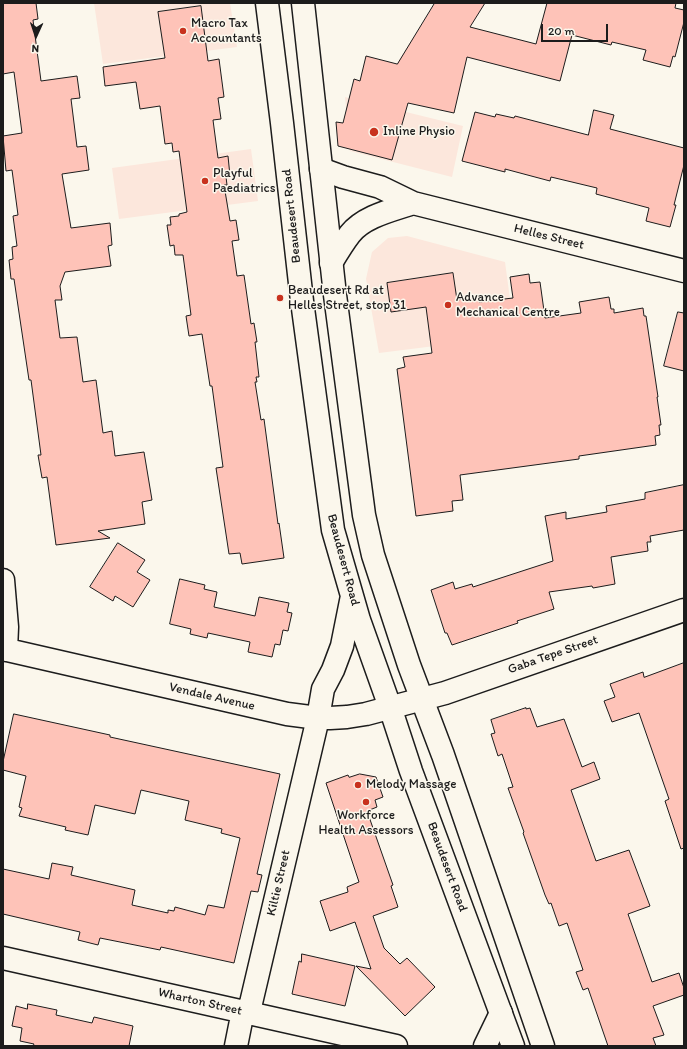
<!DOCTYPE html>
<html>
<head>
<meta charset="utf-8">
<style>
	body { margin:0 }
	#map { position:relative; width:687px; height:1049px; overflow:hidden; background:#fbf7ec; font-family:Itim,sans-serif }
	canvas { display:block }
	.frame { position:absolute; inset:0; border:4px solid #1c1c1c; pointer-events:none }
	.north { position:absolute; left:16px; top:16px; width:40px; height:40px; -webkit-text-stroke:3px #fbf7ec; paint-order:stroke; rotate:183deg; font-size:11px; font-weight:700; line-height:16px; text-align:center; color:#1c1c1c }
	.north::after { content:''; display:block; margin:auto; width:14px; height:18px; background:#1c1c1c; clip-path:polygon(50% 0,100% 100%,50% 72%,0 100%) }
	.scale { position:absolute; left:541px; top:24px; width:67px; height:18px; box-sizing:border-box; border:2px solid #1c1c1c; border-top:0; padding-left:5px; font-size:12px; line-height:14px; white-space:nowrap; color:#1c1c1c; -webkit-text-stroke:3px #fbf7ec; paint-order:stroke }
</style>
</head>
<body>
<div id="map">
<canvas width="687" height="1049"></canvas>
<div class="frame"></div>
<div class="north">N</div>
<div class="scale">20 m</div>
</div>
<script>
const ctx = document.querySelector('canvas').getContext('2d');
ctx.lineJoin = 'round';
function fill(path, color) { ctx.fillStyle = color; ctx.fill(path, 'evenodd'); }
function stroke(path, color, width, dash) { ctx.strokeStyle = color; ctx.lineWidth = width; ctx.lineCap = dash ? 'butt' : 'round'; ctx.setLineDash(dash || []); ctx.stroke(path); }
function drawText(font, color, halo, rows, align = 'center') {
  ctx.font = font + ' Itim,sans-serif'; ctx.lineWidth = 3; ctx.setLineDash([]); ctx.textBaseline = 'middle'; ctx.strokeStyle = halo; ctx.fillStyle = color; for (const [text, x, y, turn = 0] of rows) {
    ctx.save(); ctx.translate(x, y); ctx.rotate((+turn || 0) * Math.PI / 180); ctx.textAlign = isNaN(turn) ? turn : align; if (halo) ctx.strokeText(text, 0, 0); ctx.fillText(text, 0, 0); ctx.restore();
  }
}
fill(new Path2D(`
	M94,3h136l7,44 -134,17z
	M345,97l118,29 -11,51 -102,-26z
	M251,149l7,52 -139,18 -7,-51z
	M407,236l98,26 10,74 -136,17 -13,-74 6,-27 16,-14z`), '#fce7dc');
const building = new Path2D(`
	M3,3h33l2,16 -5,1 8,61 36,-5 3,22 -9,1 6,48 9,-1 3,24 -27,4 9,54 39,-5 2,22 -4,1 3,20 -46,6 -5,14 2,14h-7l5,38 17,-1 6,45 13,-2 7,53 9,-2 3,25 29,-4 8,48 -10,2 3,22 -47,7 12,7 -54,7 -9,-68 -5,1 -4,-23h3l-10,-75h-2l-15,-101h-3l-2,-19 4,-1 -1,-12 5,-1 -4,-30 5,-1 -6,-45 -6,1 -3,-35 19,-3 -8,-61 -11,2z
	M435,3h50l-15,24 66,17 11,-41h129l-1,5 9,2v12l-9,35 -2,-1 -3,11 -27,-7 3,-10 -34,-8 -1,3 -39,-10 -12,46 -93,-24 -13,56 -46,-10 -16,57 -54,-14 -2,-24 7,1 11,-44 6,2 6,-25 31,8z
	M201,6l7,55 11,-2 5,38 -6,1 3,21 -8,1 5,38 10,-2 2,20 -4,1 1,8h-3l6,36 6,-1 3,20 -7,1 5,35 7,-1 7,49 3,-1 3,19h-2l4,35h-3l1,5h-2l6,38 3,-1 14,105 1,-1 5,35 -42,6 -2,-11 -11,1 -13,-86 7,-1 -11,-81h-2l-8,-52 -13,2 -3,-20 5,-1 -8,-60h-8l-1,-10 -4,1 -3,-21h4l-1,-8 9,-1v-2l8,-2 -8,-61 -6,1 -1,-9 -7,1 -5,-38 -20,3 -4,-27 -31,4 -2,-19 62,-9 -7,-46z
	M594,110l20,5 -4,14 74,19v17l-10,40h2l-6,22 -24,-6 3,-13 -53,-14 1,-6 -46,-11 -1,4 -45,-12v3l-43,-11 13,-49 20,5 1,-3 18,4 1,-2 73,19z
	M453,273l4,27 21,-3 1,5 34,-4 -3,-21 19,-3 1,9 10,-1 5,36 36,-5 -2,-11 30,-5 2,12h3v4l29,-5 1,8h2l12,81h-1l4,28h-2l1,10 -5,1 1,9 -77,11v3l-119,16 3,25 -11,1 1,10 -37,5 -19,-147 8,-2 -2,-10 29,-4 -6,-46 -35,5 -4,-29z
	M678,312l6,1v58l-20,-5z
	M684,485v45l-34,6 1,6h-4l1,9 -37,6 4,27 -22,4 -1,-2 -43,6 5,17 -37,12 1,2 -66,22 -5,-12h-2l-14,-43 22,-8 2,7 17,-5 1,3 80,-26 -8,-45 21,-4v7l41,-7 -1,-6 39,-7v-6z
	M118,543l27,17 -8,12 13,8 -17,27 -18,-11 -2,5 -23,-14z
	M180,579l25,6 -1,4 13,3 -3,15 41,9 4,-19 30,6 -2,9 5,1 -4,18 -5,-1 -3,15 -5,-1 -3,13 -24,-5 2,-10 -42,-9 -1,5 -17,-4 1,-5 -21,-5z
	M684,663v185l-3,1 -16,-48 4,-2 -30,-86 -27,9 -8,-21 11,-4 -5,-13 33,-12 1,5z
	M526,708v1l4,-1 7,19 27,-8 18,48 12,-5 6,17 -29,11 25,71 33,-11 21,56 -22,8 24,68 27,-9 5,15v7l-31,11 11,29 -11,3 3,8h-48l-20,-58 -5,2 -7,-18 7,-2 -16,-47 -8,3 -8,-23 -2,1 -4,-9 -22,-62 1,-1 -16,-44 5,-1 -11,-33 -4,2 -7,-22 4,-1 -4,-13z
	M14,714l96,21v2l170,37 -23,100 5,1 -4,17 -7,-1 -17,72 -73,-16 -1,3 -60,-12 -2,7 -20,-5 2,-8 -77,-18v-45l46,10 3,-16 21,4 -2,8 64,15 -3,15 36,8v-3l6,1 1,-4 30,8 3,-10 16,3 16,-70 -19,-5 1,-4 -37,-9 4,-19 -48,-11 -6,24 -40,-9 -7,30 -23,-5 1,-3 -47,-11 3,-8 -3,-1 7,-31 -23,-6v-8z
	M360,774l16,3 7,20 -8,3 2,7 -10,4 26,74 -2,1 7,21 -25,9 11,32 16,16 7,-6 28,29 -30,29 -49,-50 15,3 -16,-47 -25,9 -10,-30 28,-9 -1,-5 12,-5 -33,-99 22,-8 1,2z
	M302,954l53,12 -10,40 -53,-12 7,-33 2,1z
	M28,1004l29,6 -1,5 36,8 2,-6 39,9 -4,20h-96l1,-2 -14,-3 2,-13 -10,-2 4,-20 11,3z`);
fill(building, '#fec3b8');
stroke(building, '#1c1c1c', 1);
const street = new Path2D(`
	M321,169l22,8 37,10 33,16 271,68
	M331,263c6,-10 12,-20 19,-29 14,-18 43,-24 63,-31
	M3,580l4,47 -1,23
	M3,649l284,65 31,4h12l17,-1 19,-3 79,-21 239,-83
	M3,958l393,88
	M236,1046l5,-25 10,-18 67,-285
	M485,1046l16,-33`);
const highway = new Path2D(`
	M267,3l15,120 20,178 31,229 26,90 31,87 21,64 102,275
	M303,3l32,292 29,220 9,40 36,110 34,90 100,291
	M318,718l5,-29 10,-19 9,-24 10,-50`);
stroke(street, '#1c1c1c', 25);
stroke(highway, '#1c1c1c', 25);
stroke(street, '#fbf7ec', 22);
stroke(highway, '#fbf7ec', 22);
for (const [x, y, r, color] of [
	[183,31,4,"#c8321e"],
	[374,132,5,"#c8321e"],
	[205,181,4,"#c8321e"],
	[280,298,4,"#c8321e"],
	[448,305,4,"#c8321e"],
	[358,785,4,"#c8321e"],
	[366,802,4,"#c8321e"]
]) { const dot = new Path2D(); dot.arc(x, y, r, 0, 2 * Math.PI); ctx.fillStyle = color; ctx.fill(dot); stroke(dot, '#fbf7ec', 1.5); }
drawText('13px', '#1c1c1c', '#fbf7ec', [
	["Macro Tax",191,24],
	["Accountants",191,39],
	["Inline Physio",383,132],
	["Playful",213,174],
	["Paediatrics",213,189],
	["Beaudesert Rd at",288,291],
	["Helles Street, stop 31",288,306],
	["Advance",456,298],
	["Mechanical Centre",456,313],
	["Melody Massage",366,785],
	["Workforce",366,816,"center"],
	["Health Assessors",366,831,"center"]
], 'left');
drawText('13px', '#1c1c1c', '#fbf7ec', [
	["Beaudesert Road",292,216,-96],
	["Helles Street",549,237,14],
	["Beaudesert Road",343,560,75],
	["Gaba Tepe Street",553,655,-19],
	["Vendale Avenue",212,697,13],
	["Beaudesert Road",447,867,70],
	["Kiltie Street",279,883,-77],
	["Wharton Street",200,1002,13]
]);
</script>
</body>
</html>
